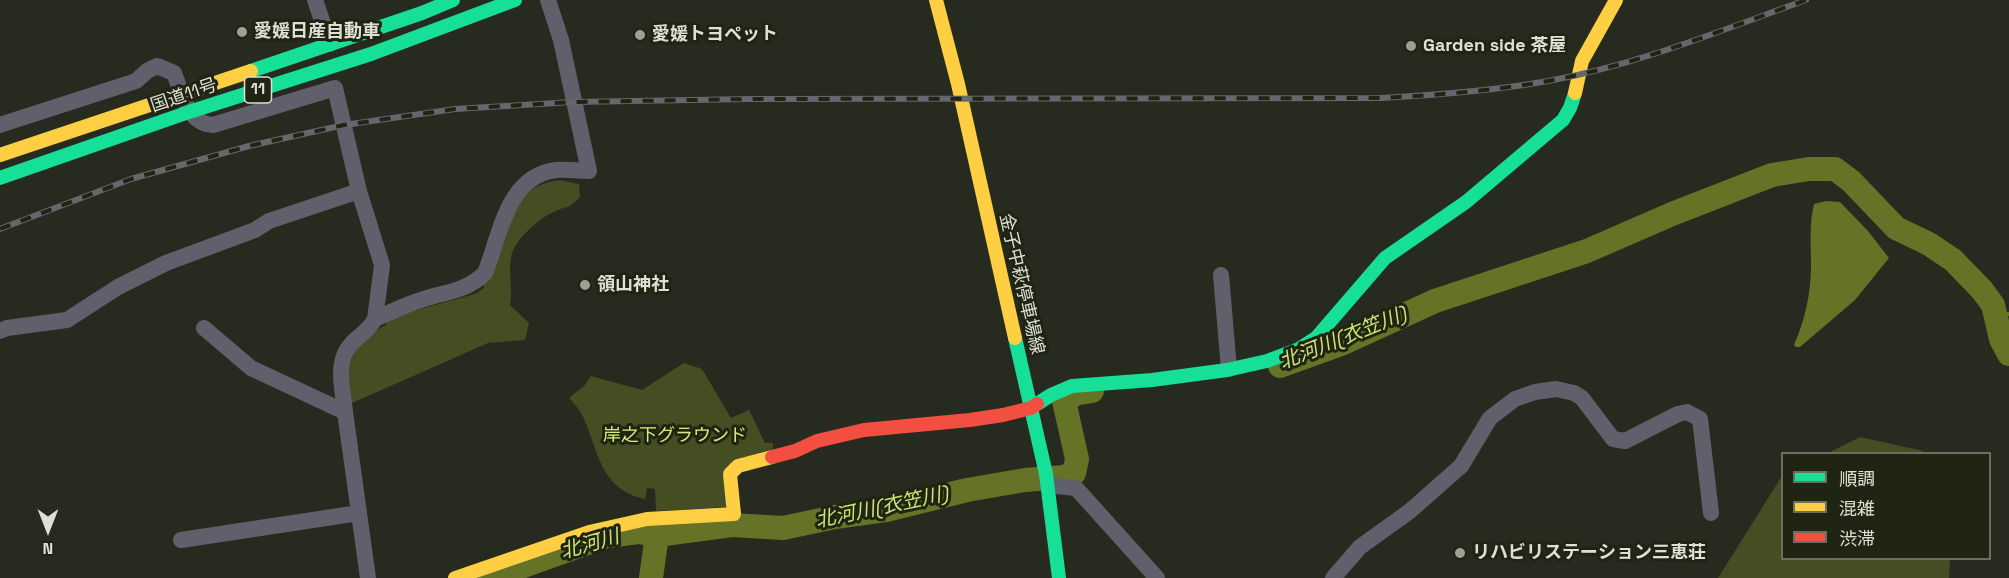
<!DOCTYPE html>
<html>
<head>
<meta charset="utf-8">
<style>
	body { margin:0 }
	#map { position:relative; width:2009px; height:578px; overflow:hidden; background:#272a1f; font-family:"Space Grotesk","Noto Sans JP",sans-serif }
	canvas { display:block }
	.legend { position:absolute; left:1781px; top:452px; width:210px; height:108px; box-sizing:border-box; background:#202412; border:2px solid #6c6f60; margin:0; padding:8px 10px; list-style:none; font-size:18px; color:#dde0d4 }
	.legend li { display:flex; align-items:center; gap:12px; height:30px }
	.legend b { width:30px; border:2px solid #6c6f60 }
	.north { position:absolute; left:18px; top:500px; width:60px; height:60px; -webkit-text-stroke:4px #202412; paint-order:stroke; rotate:180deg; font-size:16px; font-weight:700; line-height:24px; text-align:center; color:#dde0d4 }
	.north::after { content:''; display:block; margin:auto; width:21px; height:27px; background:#dde0d4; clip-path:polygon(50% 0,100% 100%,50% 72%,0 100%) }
</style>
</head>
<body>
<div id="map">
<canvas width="2009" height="578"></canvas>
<ul class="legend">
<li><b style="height:8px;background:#16e098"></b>順調</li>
<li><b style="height:8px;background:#ffcf43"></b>混雑</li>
<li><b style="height:8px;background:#f24e42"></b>渋滞</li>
</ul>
<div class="north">N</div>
</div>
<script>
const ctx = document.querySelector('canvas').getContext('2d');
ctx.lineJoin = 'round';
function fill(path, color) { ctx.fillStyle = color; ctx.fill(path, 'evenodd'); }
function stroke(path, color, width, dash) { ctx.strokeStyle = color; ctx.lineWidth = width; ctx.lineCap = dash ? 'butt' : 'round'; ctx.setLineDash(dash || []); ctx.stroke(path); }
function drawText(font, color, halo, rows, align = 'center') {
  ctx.font = font + ' "Space Grotesk","Noto Sans JP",sans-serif'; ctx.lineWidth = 6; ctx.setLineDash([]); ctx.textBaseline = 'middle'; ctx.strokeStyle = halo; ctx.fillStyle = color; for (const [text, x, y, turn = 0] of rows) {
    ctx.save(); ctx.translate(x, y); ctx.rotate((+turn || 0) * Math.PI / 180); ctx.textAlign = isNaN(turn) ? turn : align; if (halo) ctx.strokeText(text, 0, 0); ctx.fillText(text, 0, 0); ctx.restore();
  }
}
fill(new Path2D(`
	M559,180l20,4 1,13c-12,13 -11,8 -24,14 -16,6 -42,29 -45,46 -3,15 2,31 -1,48l19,18 -4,17 -37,3 -136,60c-8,-38 -2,-59 34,-78l2,-7 87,-24 9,-6 -1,-4c10,-24 25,-72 42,-89 10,-10 22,-13 34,-15z
	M684,363l18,6 29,49 18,-8 16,33h8v6l-41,12 -6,46 -70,4 -1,-22 -8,-1 -2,11c-47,-10 -46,-51 -64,-86 -3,-6 -8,-10 -12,-15l16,-13 6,-9 51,14z
	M1860,437l63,14 1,2h-96z
	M1782,477v81l168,1 -1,19h-231l62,-99z`), '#454e22');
fill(new Path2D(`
	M1826,201l14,1 28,29 21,27 -34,42 -55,47h-4l-2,-2c11,-25 17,-52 17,-79 0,-21 -2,-41 3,-62z`), '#647325');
stroke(new Path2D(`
	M1996,317l13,-3`), '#647325', 4);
stroke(new Path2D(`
	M1280,366l61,-22 94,-43 152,-50 85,-37 100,-39 37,-6h26l16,12 45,47 33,16 24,16 29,30 11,15 8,34 8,15
	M490,578l117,-42 31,-4 19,3 75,-10 51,3 52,-11 51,-7 81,-20 58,-10 39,-3 10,-4 3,-14 -13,-58 13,-8 15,-2
	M651,578l6,-43`), '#647325', 24);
stroke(new Path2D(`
	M315,0l15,44
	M0,125l136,-44 11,-10 10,-5 17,7c8,19 13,51 39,52l122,-37 24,103 -90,30 -14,9 -89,33 -48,24 -51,33 -60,8 -7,3
	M1221,275l8,94
	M375,319c16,-7 32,-15 49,-20 22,-7 43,-8 61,-26 15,-36 21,-97 71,-103 10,-1 22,1 33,1l-28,-131 -13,-40
	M204,328l47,40 94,44c-2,-24 -11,-50 7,-69 8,-8 17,-13 23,-24l7,-54 -23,-74
	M345,412l23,166
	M1047,485l29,3 81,90
	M181,540l178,-27
	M1333,578l27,-31 50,-36 51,-45 29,-48 25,-19 20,-7 21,-3 18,4 8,5 31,41 12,2 53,-27 9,-2 13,7 11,94`), '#60606c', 16);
stroke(new Path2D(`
	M251,71l171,-58 31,-13
	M0,178l189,-66 182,-58 144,-54
	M1015,338l31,136 13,104
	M1037,404l14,-9 21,-9 80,-6 75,-10 40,-9 32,-12 17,-11 69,-80 81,-56 97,-82 7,-12 5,-15`), '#16e098', 14);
stroke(new Path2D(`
	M936,0l22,84 57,254
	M1575,93l7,-32 34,-61
	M0,155l251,-84
	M455,578l134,-46 58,-13 87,-5 -4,-40 8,-8 34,-9`), '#ffcf43', 14);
stroke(new Path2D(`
	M772,457l23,-6 22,-10 47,-11 106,-10 33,-5 28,-7 6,-4`), '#f24e42', 14);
const rail = new Path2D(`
	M0,229l131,-50 118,-33 95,-21 111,-16 118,-7 178,-3 629,-1c57,-3 113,-7 168,-17 89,-16 174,-51 258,-81`);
stroke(rail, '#66666c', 6);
stroke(rail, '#202412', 4, [11]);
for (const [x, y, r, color] of [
	[242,32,6,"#9da095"],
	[640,35,6,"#9da095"],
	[1411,46,6,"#9da095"],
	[585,285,6,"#9da095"],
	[1460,553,6,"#9da095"]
]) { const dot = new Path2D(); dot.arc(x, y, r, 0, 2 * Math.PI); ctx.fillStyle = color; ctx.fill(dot); stroke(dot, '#202412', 2); }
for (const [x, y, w] of [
	[258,90,27]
]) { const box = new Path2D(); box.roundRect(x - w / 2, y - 13, w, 26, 4.5); ctx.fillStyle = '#202412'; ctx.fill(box); stroke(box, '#dde0d4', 1.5); }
drawText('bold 16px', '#dde0d4', null, [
	["11",258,90]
]);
drawText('bold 18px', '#dde0d4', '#202412', [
	["愛媛日産自動車",254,32],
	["愛媛トヨペット",652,35],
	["Garden side 茶屋",1423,46],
	["領山神社",597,285],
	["リハビリステーション三恵荘",1472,553]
], 'left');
drawText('18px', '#dde0d4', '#202412', [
	["国道11号",184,96,-19],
	["金子中萩停車場線",1021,284,77]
]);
drawText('18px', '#d4eb7d', '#202412', [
	["岸之下グラウンド",675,436]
]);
drawText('italic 20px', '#cde475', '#202412', [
	["北河川(衣笠川)",1343,339,-22],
	["北河川(衣笠川)",882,508,-12],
	["北河川",590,545,-16]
]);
</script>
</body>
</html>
